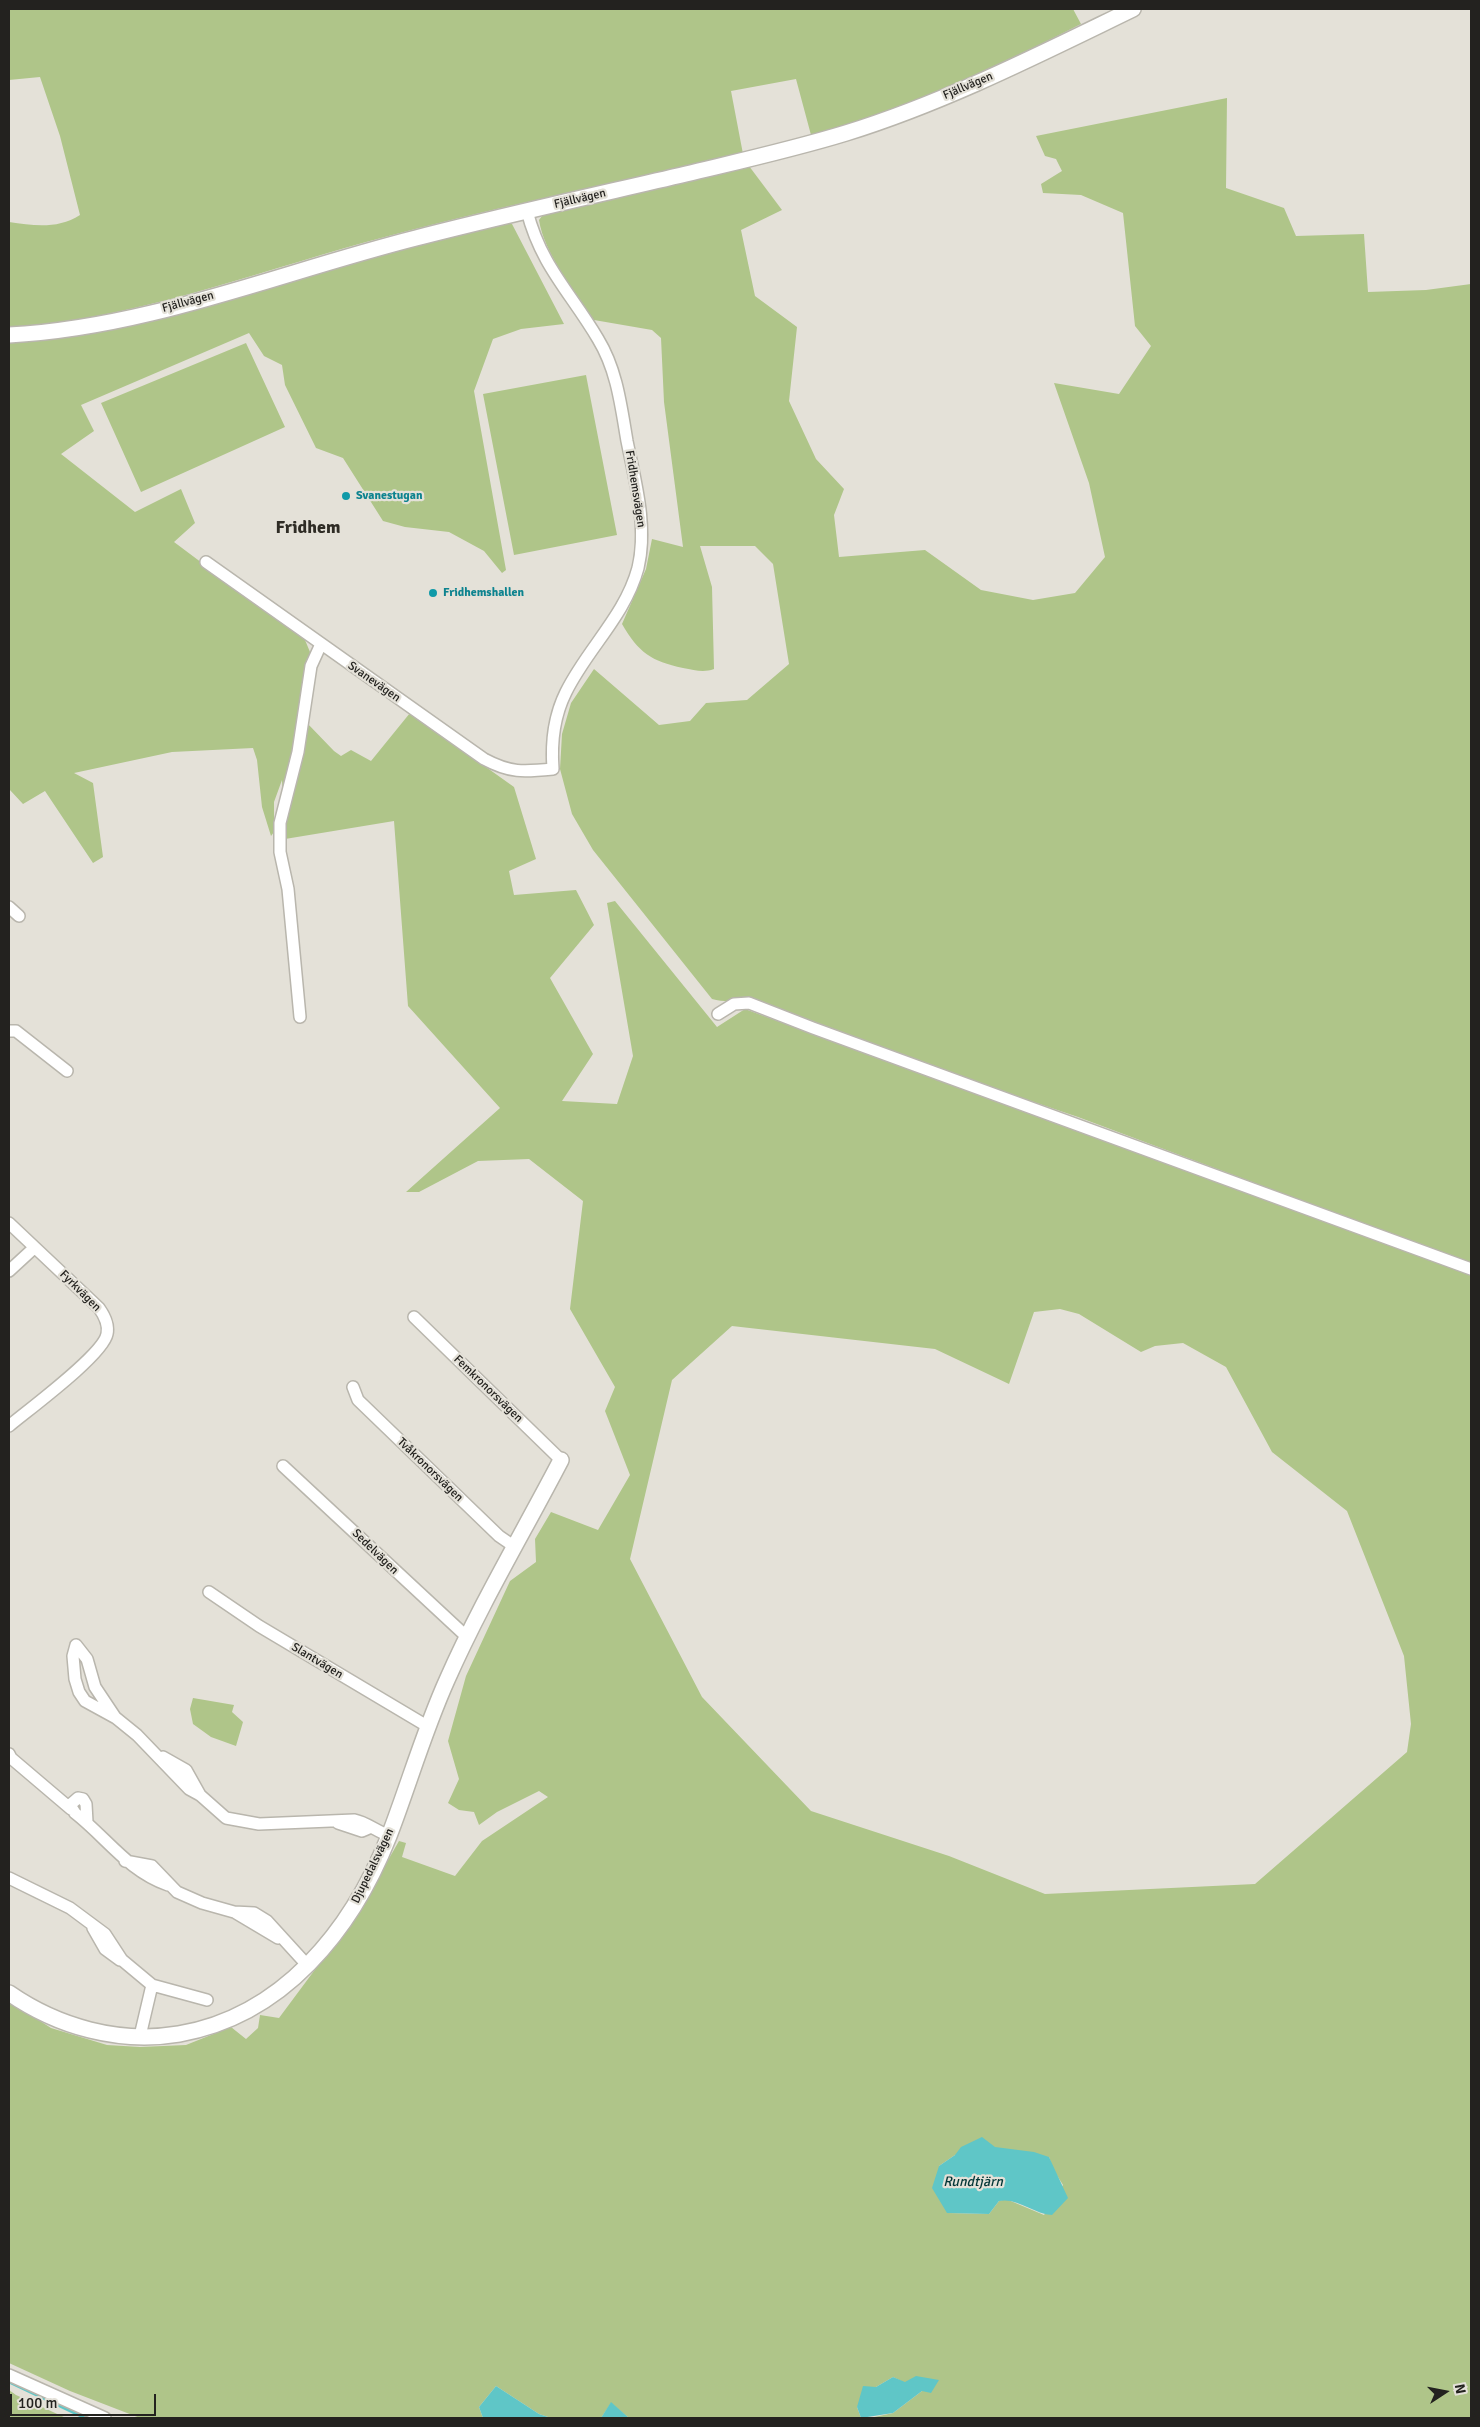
<!DOCTYPE html>
<html>
<head>
<meta charset="utf-8">
<style>
	body { margin:0 }
	#map { position:relative; width:1480px; height:2427px; overflow:hidden; background:#e4e1d8; font-family:Signika,sans-serif }
	canvas { display:block }
	.frame { position:absolute; inset:0; border:10px solid #23221f; pointer-events:none }
	.north { position:absolute; left:1420px; top:2367px; width:50px; height:50px; -webkit-text-stroke:4px #e4e1d8; paint-order:stroke; rotate:79deg; font-size:14px; font-weight:700; line-height:20px; text-align:center; color:#23221f }
	.north::after { content:''; display:block; margin:auto; width:18px; height:22px; background:#23221f; clip-path:polygon(50% 0,100% 100%,50% 72%,0 100%) }
	.scale { position:absolute; left:10px; top:2394px; width:146px; height:22px; box-sizing:border-box; border:2px solid #23221f; border-top:0; padding-left:6px; font-size:15px; line-height:18px; white-space:nowrap; color:#23221f; -webkit-text-stroke:4px #e4e1d8; paint-order:stroke }
</style>
</head>
<body>
<div id="map">
<canvas width="1480" height="2427"></canvas>
<div class="frame"></div>
<div class="north">N</div>
<div class="scale">100 m</div>
</div>
<script>
const ctx = document.querySelector('canvas').getContext('2d');
ctx.lineJoin = 'round';
function fill(path, color) { ctx.fillStyle = color; ctx.fill(path, 'evenodd'); }
function stroke(path, color, width, dash) { ctx.strokeStyle = color; ctx.lineWidth = width; ctx.lineCap = dash ? 'butt' : 'round'; ctx.setLineDash(dash || []); ctx.stroke(path); }
function drawText(font, color, halo, rows, align = 'center') {
  ctx.font = font + ' Signika,sans-serif'; ctx.lineWidth = 4.5; ctx.setLineDash([]); ctx.textBaseline = 'middle'; ctx.strokeStyle = halo; ctx.fillStyle = color; for (const [text, x, y, turn = 0] of rows) {
    ctx.save(); ctx.translate(x, y); ctx.rotate((+turn || 0) * Math.PI / 180); ctx.textAlign = isNaN(turn) ? turn : align; if (halo) ctx.strokeText(text, 0, 0); ctx.fillText(text, 0, 0); ctx.restore();
  }
}
fill(new Path2D(`
	M9,9h1064l8,15 -107,54 -83,33 -80,24 -15,-56 -65,12 12,63c-125,29 -254,54 -377,88 -118,33 -234,77 -357,86v-106c26,4 49,7 71,-7l-20,-79 -20,-59 -31,3z
	M1227,98l-1,90 58,20 12,28 68,-2 4,58 58,-2 45,-6v980l-393,-147 -121,-41 -201,-76c-14,0 -30,3 -44,-1l-119,-149 -21,-36 -12,-45 2,-35 9,-31 23,-34 65,56 31,-4 16,-18 41,-3 42,-36 -16,-100 -18,-18h-55l12,41 2,82c-11,4 -19,1 -31,-1 -32,-7 -44,-15 -61,-44l24,-55 6,-30 31,8 -19,-145 -3,-64 -9,-8 -58,-10c-19,-27 -50,-67 -55,-100l6,-8 204,-46 33,44 -41,20 14,66 42,31 -8,74 27,58 28,30 -10,26 5,42 86,-7 56,40 52,10 42,-7 30,-36 -16,-74 -35,-100 65,11 32,-48 -16,-20 -12,-113 -42,-18 -38,-2 -2,-9 21,-13 -6,-12 -11,-3 -9,-20z
	M504,223l8,1 52,100 -43,5 -28,10 -19,52 32,179 -4,3 -18,-22 -35,-19 -44,-5 -22,-6 -40,-63 -27,-10 -31,-63 -3,-20 -18,-9 -15,-23 -168,72 13,26 -33,23 74,58 46,-23 14,34 -21,19 131,98 5,12 -3,12v59l27,28 7,5 10,-6 20,11 39,-48 104,74 22,72 -27,12 5,24 62,-5 18,35 -44,53 43,76 -31,47 55,3 16,-48 -26,-153 8,-2 102,126 28,-18 726,266v1143h-601l23,-5 29,-22 -29,-14 -17,10 -19,20 4,11h-232l-18,-15 -10,15h-50l-12,-4 -43,-28 -17,21 4,11h-343l-70,-27 -61,-28v-362l42,27 56,17 33,2 46,-2 45,-18 15,12 12,-11 2,-13 19,3 81,-109 39,-68 7,2 -4,14 53,19 27,-35 66,-44 -9,-6 -42,21 -18,13 -5,-13 -15,-2 -11,-7 11,-24 -11,-38 18,-65 44,-95 26,-19 -1,-23 16,-27 47,18 32,-55 -25,-64 10,-24 -45,-78 13,-108 -54,-42 -51,2 -59,31h-13l94,-84 -92,-102 -14,-185 -109,18 -3,-59 -8,22v30l-3,4 -9,-29 -5,-47 -4,-12 -81,4 -98,21 19,10 10,74 -10,6 -48,-72 -22,13 -14,-15v-449zM1060,1309l19,5 62,38 14,-6 28,-3 43,24 46,85 75,59 57,145 7,68 -4,28 -152,132 -210,10 -96,-38 -138,-45 -109,-114 -72,-138 42,-179 60,-54 203,23 74,35 25,-72zM955,2155l94,2 4,12 10,16 -19,30 -38,-16 -7,2 -10,13 -41,-1 -9,-47z
	M246,343l39,84 -144,65 -40,-89z
	M586,375l31,160 -103,20 -31,-161z
	M193,1698l41,7 -2,7 11,10 -7,24 -25,-9 -18,-13 -3,-15z
	M9,2390l7,5 50,23h-57z`), '#afc589');
fill(new Path2D(`
	M982,2137l13,10 39,5 15,5 19,41 -16,17c-18,-1 -35,-18 -53,-14l-10,13 -42,-1 -15,-25 7,-22 16,-11 6,-8z
	M916,2376l23,4 -8,13 -9,-2 -29,22 -32,5 -4,-11 6,-21 13,1 17,-10 12,5z
	M496,2386l43,28 12,4h-68l-4,-11z
	M611,2402l18,16h-28z`), '#5fc6c7');
stroke(new Path2D(`
	M9,2382l76,36`), '#5fc6c7', 3);
const street = new Path2D(`
	M206,562l278,197c26,14 39,13 69,10 -2,-26 1,-53 13,-77 21,-43 59,-76 72,-124 10,-42 -3,-87 -11,-127 -6,-35 -10,-71 -29,-102 -27,-46 -57,-73 -71,-128
	M9,907l10,9
	M718,1014l16,-10 15,-1 64,25 658,241
	M300,1017l-12,-128 -8,-37v-29l18,-71 13,-86 10,-22
	M9,1031h7l51,40
	M9,1223l90,85c5,7 10,17 8,26 -4,21 -79,76 -98,92
	M9,1271l25,-23
	M414,1317l147,143
	M353,1387l5,13 141,136 16,11
	M283,1466l184,171
	M209,1592l50,34 168,100
	M76,1645l-3,11 2,23 4,13 6,9 31,17 21,17 52,54 11,6 26,23 33,6 95,-4c11,2 23,11 35,16
	M76,1645l11,14 8,28 20,30
	M9,1754l2,4 60,51
	M163,1757l23,13 14,25
	M87,1822l-1,-18 -3,-5 -5,-1 -8,7 5,8c32,25 53,58 93,72
	M338,1823l24,8 7,-3
	M125,1861l27,5 25,26 25,11 32,9 20,1 13,8 41,45
	M9,1878l61,30 35,26 17,26 30,25 55,15
	M236,1913l42,25
	M93,1928l12,21 15,11
	M140,2036l12,-51
	M9,2375l96,43`);
const secondary = new Path2D(`
	M9,335c139,-7 272,-63 407,-97 89,-23 180,-43 270,-64 54,-13 108,-25 160,-41 100,-31 194,-79 287,-124
	M9,1993c49,34 110,51 170,41 104,-18 173,-104 210,-198 20,-52 35,-105 58,-156 33,-75 76,-147 114,-220`);
stroke(street, '#b9b6ad', 14);
stroke(secondary, '#b9b6ad', 18);
stroke(street, '#fff', 11);
stroke(secondary, '#fff', 15);
for (const [x, y, r, color] of [
	[346,496,5,"#0f9aa8"],
	[433,593,5,"#0f9aa8"]
]) { const dot = new Path2D(); dot.arc(x, y, r, 0, 2 * Math.PI); ctx.fillStyle = color; ctx.fill(dot); stroke(dot, '#e4e1d8', 2); }
drawText('12px', '#23221f', '#e4e1d8', [
	["Fjällvägen",968,86,-23],
	["Fjällvägen",580,199,-13],
	["Fjällvägen",188,302,-15],
	["Fridhemsvägen",635,489,81],
	["Svanevägen",374,682,35],
	["Fyrkvägen",80,1291,45],
	["Femkronorsvägen",488,1389,44],
	["Tvåkronorsvägen",430,1470,44],
	["Sedelvägen",375,1552,44],
	["Slantvägen",317,1661,31],
	["Djupedalsvägen",373,1866,-64]
]);
drawText('bold 12px', '#0d838f', '#e4e1d8', [
	["Svanestugan",356,496],
	["Fridhemshallen",443,593]
], 'left');
drawText('italic 14px', '#023637', '#e4e1d8', [
	["Rundtjärn",973,2182]
]);
drawText('bold 18px', '#2f2c25', '#e4e1d8', [
	["Fridhem",308,528]
]);
</script>
</body>
</html>
